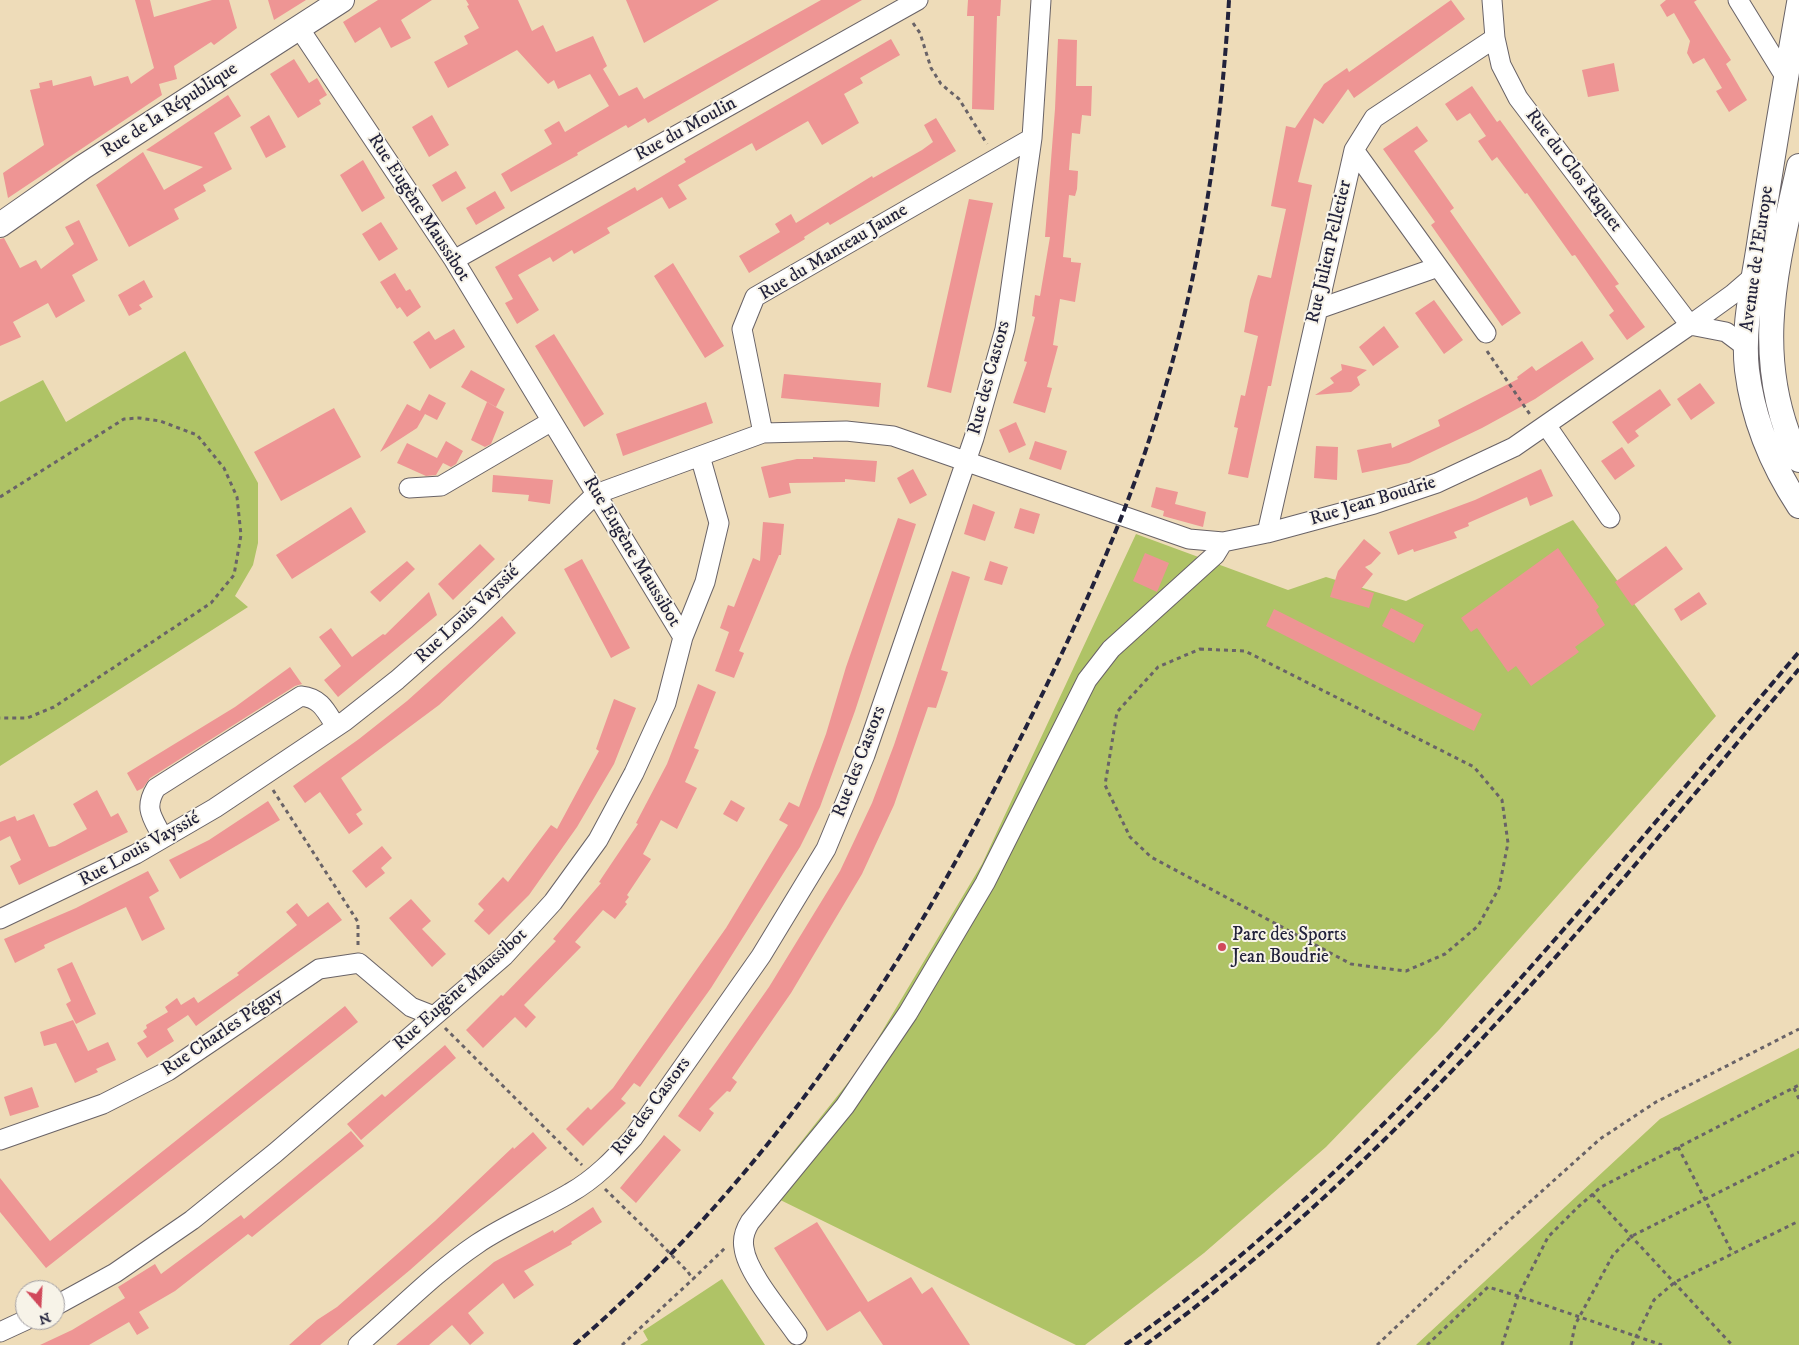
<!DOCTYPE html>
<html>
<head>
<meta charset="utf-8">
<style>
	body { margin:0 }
	#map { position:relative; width:1799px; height:1345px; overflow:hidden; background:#eedcb9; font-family:"IM FELL DW Pica",serif }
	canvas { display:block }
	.north { position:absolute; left:15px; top:1280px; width:50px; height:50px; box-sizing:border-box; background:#f7f3e8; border:1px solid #a29fa3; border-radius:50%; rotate:161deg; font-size:14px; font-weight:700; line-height:20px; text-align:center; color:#22223b }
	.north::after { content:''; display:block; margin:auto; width:18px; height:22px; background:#d1495b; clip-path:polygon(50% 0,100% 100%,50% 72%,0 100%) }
</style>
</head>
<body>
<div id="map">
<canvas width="1799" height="1345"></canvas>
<div class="north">N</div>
</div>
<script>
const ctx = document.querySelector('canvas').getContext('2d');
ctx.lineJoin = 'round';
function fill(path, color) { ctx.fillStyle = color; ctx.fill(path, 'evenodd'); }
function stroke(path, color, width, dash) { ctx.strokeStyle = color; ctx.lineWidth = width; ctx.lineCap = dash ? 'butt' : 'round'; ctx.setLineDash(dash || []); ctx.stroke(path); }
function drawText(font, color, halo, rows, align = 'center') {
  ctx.font = font + ' "IM FELL DW Pica",serif'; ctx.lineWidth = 4; ctx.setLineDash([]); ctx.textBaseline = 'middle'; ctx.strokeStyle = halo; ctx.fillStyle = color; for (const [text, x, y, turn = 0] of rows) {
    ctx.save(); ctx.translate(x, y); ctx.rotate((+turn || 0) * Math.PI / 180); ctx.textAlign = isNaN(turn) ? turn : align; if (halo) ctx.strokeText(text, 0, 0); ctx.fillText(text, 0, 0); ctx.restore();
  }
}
fill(new Path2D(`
	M185,351l73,132v60l-5,22 -18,31 13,11 -248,159v-364l43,-22 23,42z
	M1573,520l143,196 -277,314 -113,117 -122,106 -119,92h-9l-314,-154 100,-126 120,-201 154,-330 152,56 38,-13 80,24z
	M1799,1048v297h-383l244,-226z
	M722,1279l43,66h-125l8,-5 -5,-9z`), '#afc366');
fill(new Path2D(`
	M135,0h15l4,17 58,-17h17l8,28 -23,17 -3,-3 -37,24 3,13 -18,5 3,11 -154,103 -5,-25 41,-28 -14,-55 10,-2 -1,-5 13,-3 1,6 38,-10 3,10 34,-10 3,8 23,-16z
	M268,0h38l-32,20z
	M378,0h54l-31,20 10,18 -20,10 -11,-21 -25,16 -12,-21z
	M466,0h52l14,31 11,-6 13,27 37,-16 14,30 -4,3 16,27 18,-9 7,12 177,-99h41l-214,123 -3,-5 -17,10 -2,-3 -49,28 1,2 -67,37 -10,-18 51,-30 -8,-14 15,-9 6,11 44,-26 -19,-32 -32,15 -4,-9 -6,4 -31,-34 -69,38 -14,-26 34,-18 -4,-8 15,-8 -12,-22 2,-1z
	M626,0h93l-75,43z
	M968,0h33l-1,16h-3l-3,94 -22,-1 2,-93h-7z
	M1451,0l14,19 -111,79 -6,-9 -25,35 -9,-6 -16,64 14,3 -41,201h-3l-20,92 -20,-4 10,-46 -4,-1 7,-32 4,1 13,-60 -14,-4 6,-32 8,-25 13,3 15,-69 -15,-3 15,-80 9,2 29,-44 23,-16 2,4z
	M1666,0h31l-3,2 37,58 -5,4 21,36 -18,12 -13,-21 6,-3 -18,-30 -11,6 -6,-11 3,-12 -16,-28 -7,4 -7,-12z
	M891,39l9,16 -40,23 3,5 -19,11 15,29 -37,22 -14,-24 -52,30 -4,-8 -74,42 9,14 -18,10 -7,-12 -55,31 3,5 -36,21 -2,-4 -19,12 -3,-5 -32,18 21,35 -22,14 -12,-21 8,-4 -18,-32 140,-80 2,4 49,-29 -2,-3z
	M1058,39l19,1 -1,46h16l-1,30 -9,-1 -2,19 -8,-1 -3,37 9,1 -1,18 -2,7 -6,-1 -6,62 8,1v4l10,1 -6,39 -15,-3 -7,46 5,1 -11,41 5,1 -7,25 -32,-10 14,-41 -3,-1 11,-44 -3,-1 3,-21 5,1 10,-59h-5l10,-128z
	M294,59l15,24 8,-5 10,17 -8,5 2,4 -23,14 -28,-44z
	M1614,63l5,28 -31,6 -6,-27z
	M1472,86l25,36 3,-2 119,164 -4,2 30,41 -18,13 -18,-25 5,-4 -39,-56 -3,1 -45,-63 -2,1 -28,-37 -5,4 -14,-20 8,-5 -16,-23 -13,8 -12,-17z
	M228,95l13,21 -27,17 18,36 -29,16 3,6 -32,18 5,10 -50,28 -33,-62 47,-33 21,38 39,-23 -57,-17z
	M269,115l17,32 -20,11 -16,-31z
	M432,115l17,30 -20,12 -17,-30z
	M936,118l20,33 -126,74 -2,-3 -24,15 1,2 -56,34 -10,-17 41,-24 -5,-8 16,-10 5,9 76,-47 1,2 49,-28 11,-8 -9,-17z
	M1417,126l11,15 -14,10 40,57 -4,3 71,102 -19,13 -71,-101 4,-3 -52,-73z
	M363,160l22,38 -23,14 -22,-37z
	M456,171l10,17 -24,14 -10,-17z
	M495,191l10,17 -29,17 -10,-17z
	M969,199l24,4 -42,190 -24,-6z
	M79,220l19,40 -26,15 13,26 -29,17 -8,-15 -35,19 8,15 -21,9v-107l4,-1 16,30 16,-8 5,9 33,-25 -9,-17z
	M381,222l17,27 -19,12 -17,-27z
	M673,263l51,83 -19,12 -51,-82z
	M395,273l11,18 4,-2 11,18 -14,10 -7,-10 -3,2 -17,-27z
	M144,280l9,17 -14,8 3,4 -13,7 -11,-21z
	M1434,300l29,40 -19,14 -29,-41z
	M1384,326l15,21 -26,19 -14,-19z
	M454,329l11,18 -35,22 -17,-27 16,-11 6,9z
	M554,334l50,80 -20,13 -49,-81z
	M1582,341l12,18 -59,40 -53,29 -73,35 -47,10 -5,-23 34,-7 1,5 48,-22 -2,-6 80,-41 -1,-2 15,-11 4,5z
	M1341,364l26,6 -10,7 3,8 -9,7 -36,3 19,-12 -4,-5 12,-8z
	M471,370l34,19 -9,18 -35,-20z
	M784,374l97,9 -2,24 -98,-9z
	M1700,383l15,20 -24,17 -14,-21z
	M1660,389l11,16 -36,26 4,5 -11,8 -16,-22z
	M429,394l17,9 -9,17 -12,-6 -8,14 -37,24 27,-48 13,7z
	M487,402l17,10 -13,32 -6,3 -14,-7z
	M706,402l7,21 -90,33 -7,-22z
	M334,408l27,49 -80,44 -27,-49z
	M1016,422l10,23 -17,8 -10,-23z
	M446,441l17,10 -7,13 -5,3 -8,-4 -7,12 -10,1 -29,-13 10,-20 30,15z
	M1035,441l32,10 -6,19 -32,-11z
	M1316,446l22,1 -1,33 -23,-2z
	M1622,447l13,19 -20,14 -14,-19z
	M813,457l64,4 -2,21 -30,-3v3l-56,1 2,10 -22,5 -8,-31 36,-8h16z
	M913,469l14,26 -17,9 -13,-26z
	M1541,469l12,27 -23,10 -3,-9 -59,26 1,3 -15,6 3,6 -43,14 -1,-3 -15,6 -9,-23 86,-32z
	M493,475l60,5 -3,24 -22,-3 1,-6 -37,-3z
	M1156,487l22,5 -3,12 31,8 -3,15 -40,-11 1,-5 -13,-4z
	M973,504l22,8 -10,29 -21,-7z
	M351,507l15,25 -74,47 -16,-24z
	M1020,508l20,6 -6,20 -20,-6z
	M898,518l18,6 -61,187 -35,96 -20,40 -89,141 -71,99 -6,-4 -13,16 5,4 -43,43 -17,-17 22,-22 3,3 22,-22 113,-160 62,-103 -9,-5 10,-18 10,5 27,-73 20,-67z
	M763,522l21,2 -3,31h-2l-40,96 5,2 -10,25 -19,-7 14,-39 -9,-4 8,-23 6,2 19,-49 7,3z
	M1364,539l17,14 -10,11 -6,3 8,7 -12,15 13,4 -5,15 -39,-11 8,-26z
	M480,544l15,15 -42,41 -15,-16z
	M1666,546l17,23 -51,37 -17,-24z
	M1558,548l41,59 -3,3 9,15 -30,22 4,5 -48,34 -15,-20 -8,6 -31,-44 -6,4 -10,-14z
	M1145,553l24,10 -12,29 -24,-11z
	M582,559l48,89 -19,10 -47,-89z
	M407,561l8,8 -35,33 -10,-10z
	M990,561l18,6 -6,18 -18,-5z
	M952,571l18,6 -29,93 7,2 -12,36 -8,-1 -34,98 -32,69 -71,119 -59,85 5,4 -7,10 -3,-1 -18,18 5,4 -14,19 -22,-16 91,-129 71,-116 32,-68 22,-58z
	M429,592l8,23 -99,82 -14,-17 17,-14 -22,-29 12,-9 21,29 31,-23 2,1z
	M1699,592l8,12 -26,17 -7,-12z
	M1391,608l33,17 -10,18 -32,-17z
	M1274,609l208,105 -8,17 -208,-105z
	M502,616l14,17 -77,72 -98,73 21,32 -6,4 7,10 -14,10 -29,-42 -15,11 -12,-17 66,-47 48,-38z
	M290,667l12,17 -7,2 -145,92 -7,10 -6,3 -10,-18 108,-66z
	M698,684l18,8 -22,56 5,2 -14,32 12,6 -20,41 -16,-9 -18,34 8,5 -24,36 2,2 -4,5 2,2 -12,15 -12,-9 -28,32 6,5 -57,58 12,12 -10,11 -11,-11 -32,31 -17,-18 35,-35 2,1 53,-55 -3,-2 48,-56 -2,-1 39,-58 -2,-1 31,-59z
	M614,699l22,9 -22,56 -37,63 -48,68 -40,40 -15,-14 10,-11 -6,-6 25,-27 5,5 43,-57 6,4 42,-78 -3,-2z
	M97,790l14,27 7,-4 10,19 -109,53 -9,-19 11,-6 -11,-24 -10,5v-19l15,-6 2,5 17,-7 15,33 6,-1 32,-17 -14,-25z
	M731,800l14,8 -8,14 -14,-8z
	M268,801l12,19 -100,59 -11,-19 40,-20z
	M382,846l10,12 -11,10 4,5 -19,15 -14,-17z
	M148,871l11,20 -10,6 16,32 -23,12 -16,-34 -82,38 1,3 -30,15 -11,-24 72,-31z
	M411,899l20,22 -9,8 24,25 -14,13 -43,-49z
	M328,902l14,18 -146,106 -8,-11 -21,14 7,12 -27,17 -10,-15 10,-6 -4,-6 4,-3 -1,-3 22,-13 -3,-5 12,-9 4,7 13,-8 4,6 41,-28 -2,-2 60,-48 -11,-13 11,-9 11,14z
	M72,962l24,52 -20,10 -10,-20 5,-3 -14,-32z
	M345,1006l13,16 -312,246 -46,-56v-34l50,63z
	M73,1020l15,31 20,-9 8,18 -20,9 2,3 -23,11 -19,-40 -12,3 -4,-14z
	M445,1045l11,13 -95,82 -14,-16 35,-30 3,3z
	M32,1087l7,20 -29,9 -6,-19z
	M351,1131l13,15 -112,91 -4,-3 -73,57 -36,21 10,16 -12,7 -8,-13 -40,23h-49l32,-15 53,-32 -7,-11 37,-23 6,10 73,-54 7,-5 3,4z
	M533,1132l14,16 -137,122 -90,75h-31l28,-25 20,-13 98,-86 78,-74 1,2z
	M664,1135l17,15 -45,53 -16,-15z
	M593,1207l9,15 -31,20 1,2 -48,27 10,14 -20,14 -11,-16 -35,30 16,20 -14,12 -18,-20 -23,20h-33l98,-83 59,-32 1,3z
	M817,1222l51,80 43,-25 11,17 10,-7 38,58h-87l-23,-34 -33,20 -53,-83z`), '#ee9594');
const minor = new Path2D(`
	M1492,0l3,38 6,27 17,33 172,227 43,-31 22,-19
	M1738,0l48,78
	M1354,150l132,183
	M454,260l464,-260
	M1318,309l120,-42
	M1546,425l64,93
	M763,433l-21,-104 13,-32 277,-159
	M409,488l32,-2 111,-65
	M1267,533l87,-383 20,-32 121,-80
	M683,637l22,-55 14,-59 -19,-67
	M163,838c-10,-20 -20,-29 -7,-50l145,-92c20,2 25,15 35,31
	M0,919l136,-65 79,-46 130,-87 52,-41 68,-60 131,-126 167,-61 83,-2 47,5 296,103 34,3 44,-9 107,-29 63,-21 77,-36 176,-122 36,7 20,15
	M0,1140l103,-36 65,-33 151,-102 40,-6 52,44 23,9
	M55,1306l60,-33 77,-53 83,-67 229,-197 49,-54 45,-62 36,-67 32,-70 17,-66 -229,-377 -155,-232
	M0,1332l26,-12
	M797,1335c-15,-22 -50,-62 -53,-87 -2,-10 1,-18 6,-26l95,-116 63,-93 77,-130 102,-203 24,-31 104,-94 8,-13
	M358,1345c39,-33 76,-72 119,-101 29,-20 63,-33 93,-51 25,-14 44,-34 63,-55l128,-182 65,-107 39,-94 109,-317 31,-109 27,-191 9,-138`);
const major = new Path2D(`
	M1799,3c-14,79 -27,157 -39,235 -6,43 -18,88 -13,132 6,49 25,95 52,136
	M1799,166c-23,103 -49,194 0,294
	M0,225l83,-58 259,-167`);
stroke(minor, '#696367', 21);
stroke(major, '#696367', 26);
stroke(new Path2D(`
	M913,23l7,10 11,35 10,16 18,15 28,45
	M1487,351l44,65
	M0,497l124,-78 15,-1 21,3 37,14 27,33 13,29 4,38 -7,40 -23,28 -157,104 -27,11h-27
	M1200,649l45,2 229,116 28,33 6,43 -9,45 -21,38 -33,28 -39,17 -55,-7 -200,-107 -21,-20 -25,-52 12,-73 41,-45z
	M273,790l85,132v24
	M445,1028l137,137
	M1794,1088l5,11
	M1678,1147l55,107
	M605,1189l50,49
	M1592,1194l140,151
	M688,1272l5,7 34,-33
	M622,1345l71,-66
	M1377,1345l125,-118 98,-88 56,-37 143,-73
	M1427,1345l61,-58 30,9 30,-59 30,-30 23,-20 198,-102
	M1502,1345l16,-49 144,49
	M1571,1345l4,-20 38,-70 19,-19 167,-84
	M1632,1345l22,-45 21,-18 124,-61`), '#696367', 3, [4, 4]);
stroke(minor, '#fff', 19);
stroke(major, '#fff', 24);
stroke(new Path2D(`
	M574,1345c179,-153 313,-348 420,-555 46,-89 90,-179 127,-272 65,-165 98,-342 108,-518
	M1125,1345c265,-188 464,-447 674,-693
	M1145,1345c259,-189 450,-433 654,-676`), '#22223b', 4, [8, 4]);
stroke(new Path2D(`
	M655,1238l33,34`), '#696367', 3, [4, 4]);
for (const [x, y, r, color] of [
	[1222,947,5,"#d1495b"]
]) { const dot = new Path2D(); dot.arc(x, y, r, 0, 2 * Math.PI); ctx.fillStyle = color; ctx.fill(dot); stroke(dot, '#f7f3e8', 2); }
drawText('19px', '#22223b', '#f7f3e8', [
	["Rue de la République",170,111,-33],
	["Rue du Moulin",686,130,-29],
	["Rue du Clos Raquet",1573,171,53],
	["Rue Eugène Maussibot",418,208,57],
	["Rue Julien Pelletier",1330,252,-77],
	["Rue du Manteau Jaune",834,253,-31],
	["Avenue de l'Europe",1758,259,-82],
	["Rue des Castors",990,378,-75],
	["Rue Jean Boudrie",1373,502,-17],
	["Rue Eugène Maussibot",631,552,59],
	["Rue Louis Vayssié",468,615,-43],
	["Rue des Castors",860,762,-69],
	["Rue Louis Vayssié",140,850,-29],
	["Rue Eugène Maussibot",461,990,-42],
	["Rue Charles Péguy",223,1033,-34],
	["Rue des Castors",652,1107,-53]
]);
drawText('19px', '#22223b', '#f7f3e8', [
	["Parc des Sports",1232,936],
	["Jean Boudrie",1232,958]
], 'left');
</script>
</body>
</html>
